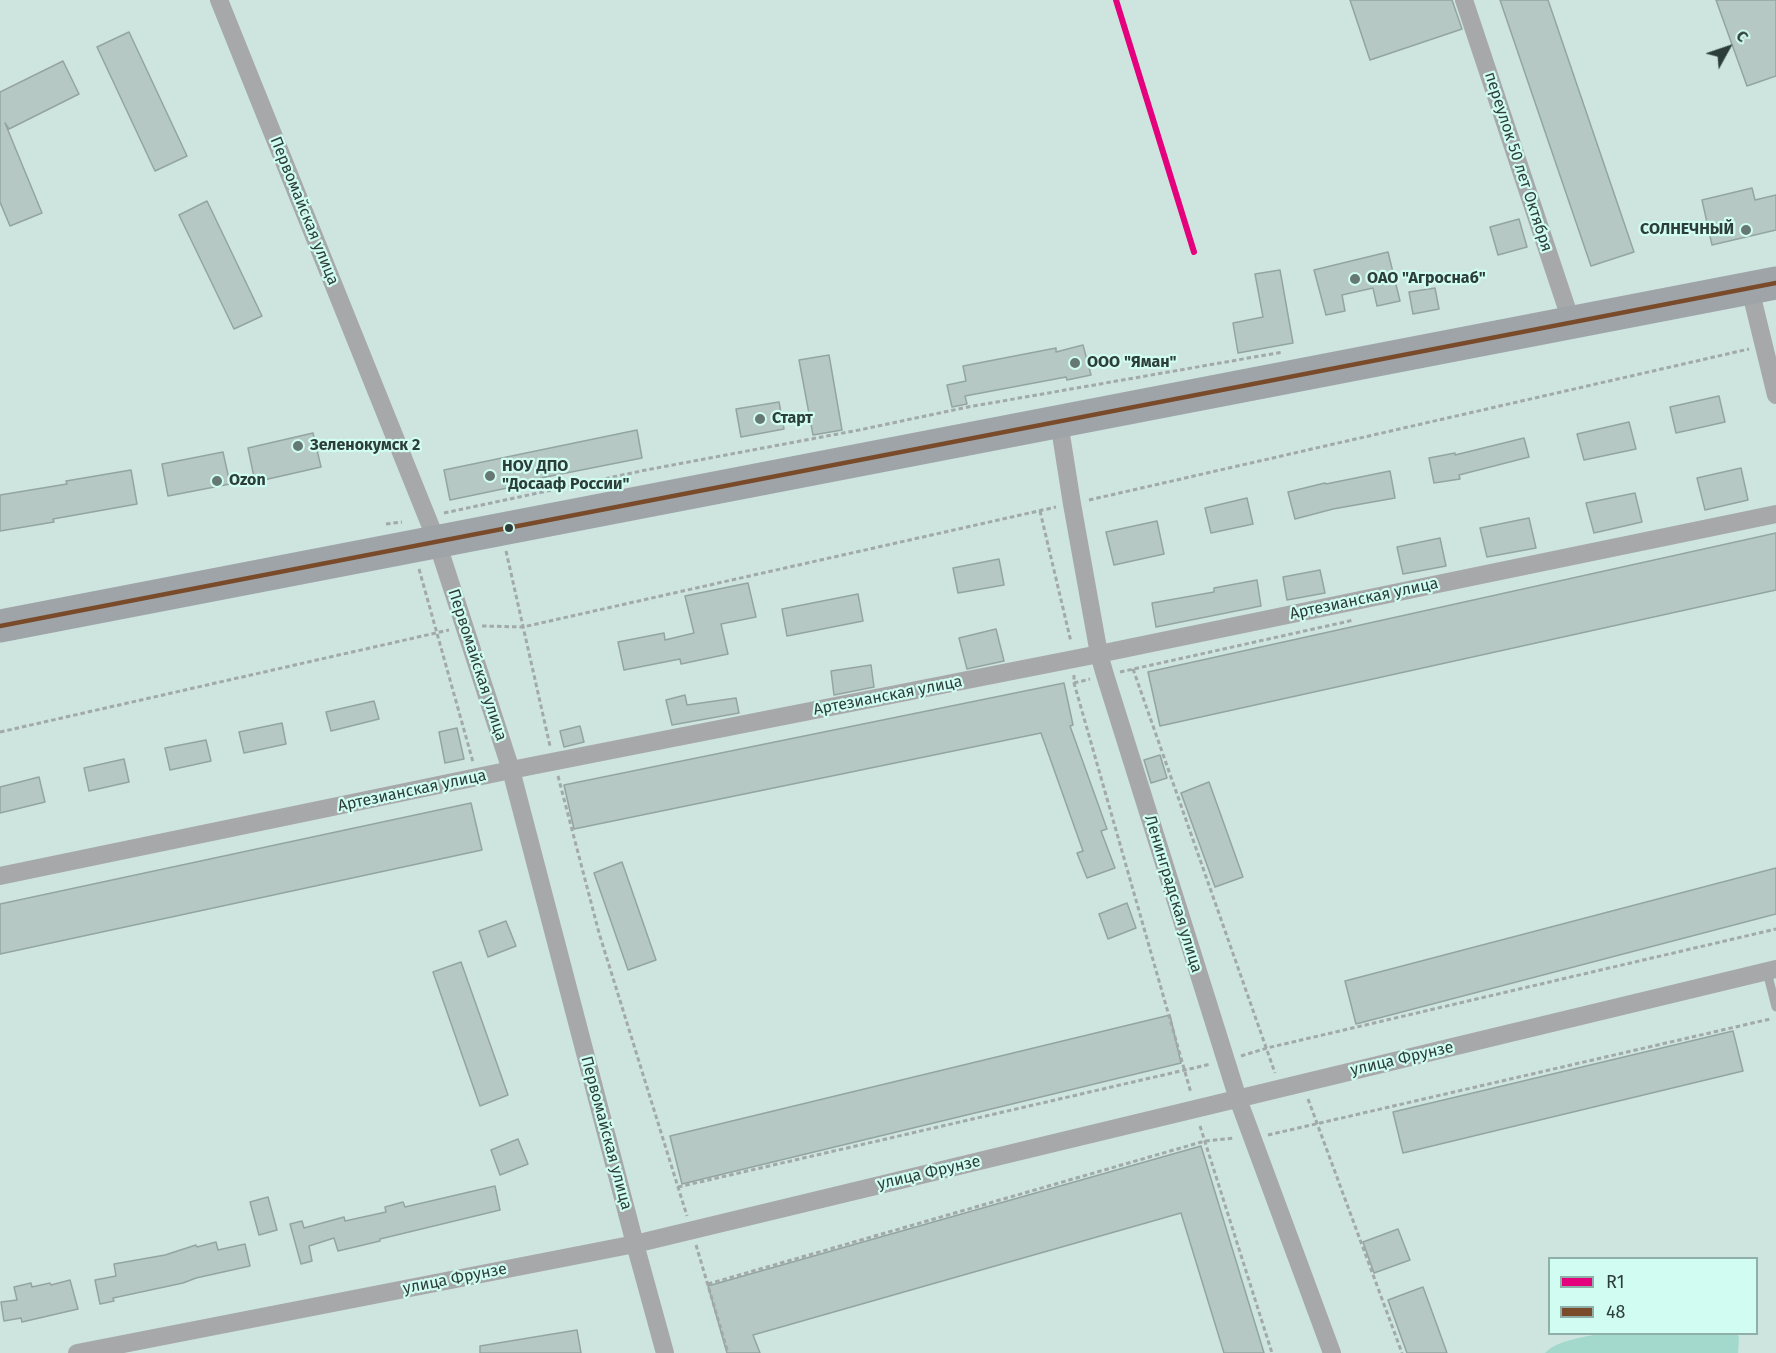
<!DOCTYPE html>
<html>
<head>
<meta charset="utf-8">
<style>
	body { margin:0 }
	#map { position:relative; width:1776px; height:1353px; overflow:hidden; background:#cde4df; font-family:"Fira Sans",sans-serif }
	canvas { display:block }
	.legend { position:absolute; left:1548px; top:1257px; width:210px; height:78px; box-sizing:border-box; background:#d0fcf1; border:2px solid #8fb0a8; margin:0; padding:8px 10px; list-style:none; font-size:18px; color:#2d3e3a }
	.legend li { display:flex; align-items:center; gap:12px; height:30px }
	.legend b { width:30px; border:2px solid #8fb0a8 }
	.north { position:absolute; left:1698px; top:18px; width:60px; height:60px; -webkit-text-stroke:4px #d0fcf1; paint-order:stroke; rotate:50deg; font-size:16px; font-weight:700; line-height:24px; text-align:center; color:#2d3e3a }
	.north::after { content:''; display:block; margin:auto; width:21px; height:27px; background:#2d3e3a; clip-path:polygon(50% 0,100% 100%,50% 72%,0 100%) }
</style>
</head>
<body>
<div id="map">
<canvas width="1776" height="1353"></canvas>
<ul class="legend">
<li><b style="height:8px;background:#e5007d"></b>R1</li>
<li><b style="height:8px;background:#7a4b2a"></b>48</li>
</ul>
<div class="north">С</div>
</div>
<script>
const ctx = document.querySelector('canvas').getContext('2d');
ctx.lineJoin = 'round';
function fill(path, color) { ctx.fillStyle = color; ctx.fill(path, 'evenodd'); }
function stroke(path, color, width, dash) { ctx.strokeStyle = color; ctx.lineWidth = width; ctx.lineCap = dash ? 'butt' : 'round'; ctx.setLineDash(dash || []); ctx.stroke(path); }
function drawText(font, color, halo, rows, align = 'center') {
  ctx.font = font + ' "Fira Sans",sans-serif'; ctx.lineWidth = 4.5; ctx.setLineDash([]); ctx.textBaseline = 'middle'; ctx.strokeStyle = halo; ctx.fillStyle = color; for (const [text, x, y, turn = 0] of rows) {
    ctx.save(); ctx.translate(x, y); ctx.rotate((+turn || 0) * Math.PI / 180); ctx.textAlign = isNaN(turn) ? turn : align; if (halo) ctx.strokeText(text, 0, 0); ctx.fillText(text, 0, 0); ctx.restore();
  }
}
fill(new Path2D(`
	M1598,1334h139l2,3 -1,16h-193c13,-13 36,-15 53,-19z`), '#a3d8cd');
const building = new Path2D(`
	M1350,0h102l10,29 -92,31z
	M1500,0h48l86,252 -43,14z
	M1716,0h60v76l-29,10z
	M129,32l58,124 -32,15 -58,-124z
	M63,61l16,33 -70,35 -4,-6 37,90 -32,13 -10,-24v-110z
	M1752,188l3,12 21,-5v35l-64,15 -10,-45z
	M207,201l55,115 -28,13 -55,-114z
	M1519,219l8,28 -29,8 -8,-28z
	M1388,252l12,49 -23,5 -4,-18 -31,7 3,16 -19,4 -12,-45z
	M1280,270l13,73 -55,10 -5,-30 30,-6 -8,-43z
	M1435,288l4,21 -26,5 -4,-22z
	M1083,345l8,30 -24,5 -1,-3 -101,19 2,8 -15,3 -5,-22 19,-4 -3,-15 93,-18v4z
	M829,355l13,75 -29,5 -14,-75z
	M1719,396l6,26 -49,11 -6,-26z
	M779,402l5,27 -43,8 -5,-28z
	M1629,422l7,27 -52,11 -7,-26z
	M637,430l5,28 -106,21v3l-86,18 -6,-30z
	M313,433l8,34 -66,15 -7,-34z
	M1524,438l5,19 -70,18 1,4 -26,4 -5,-25 26,-5v2z
	M223,452l7,32 -62,12 -6,-32z
	M1741,468l7,32 -43,10 -8,-32z
	M131,470l6,34 -84,15 1,3 -54,9v-36l67,-11 -1,-3z
	M1390,471l5,27 -62,11 -38,10 -7,-27 37,-9 1,1z
	M1635,493l7,29 -48,11 -8,-30z
	M1247,498l6,26 -42,9 -6,-25z
	M1529,518l7,30 -49,9 -7,-29z
	M1157,521l7,33 -50,11 -8,-33z
	M1776,533v57l-616,136 -12,-54z
	M1440,538l6,28 -43,8 -6,-27z
	M999,559l5,26 -46,8 -5,-25z
	M1320,570l5,23 -38,7 -4,-23z
	M1257,580l4,26 -105,21 -4,-24 62,-11v-4z
	M748,583l8,34 -35,7 7,30 -47,10 -1,-5 -56,11 -6,-28 46,-9 1,7 29,-7 -9,-37z
	M858,594l5,27 -76,15 -5,-27z
	M996,629l8,32 -37,8 -8,-31z
	M871,665l3,22 -40,8 -3,-24z
	M1064,683l9,42 -3,1 37,103 -6,2 14,37 -28,10 -10,-25 6,-2 -42,-118 -467,96 -10,-44z
	M685,695l2,10 49,-7 3,15 -67,12 -6,-25z
	M374,701l5,18 -48,12 -5,-19z
	M282,723l4,21 -42,9 -5,-21z
	M580,726l4,16 -20,5 -4,-16z
	M457,728l7,31 -19,4 -6,-31z
	M206,740l5,21 -41,9 -5,-22z
	M1160,755l7,23 -16,5 -7,-23z
	M124,759l5,23 -40,9 -5,-23z
	M39,777l6,25 -45,11v-26z
	M1209,782l34,95 -28,10 -34,-94z
	M471,803l11,47 -482,104v-50z
	M622,862l34,98 -28,10 -34,-97z
	M1776,868v46l-420,110 -11,-43z
	M1127,903l9,25 -28,11 -9,-25z
	M506,921l10,25 -28,11 -9,-26z
	M461,962l47,133 -28,11 -47,-134z
	M1170,1015l11,48 -499,121 -12,-48z
	M1733,1031l10,40 -340,82 -10,-41z
	M518,1139l10,25 -28,11 -9,-25z
	M1201,1146l63,207h-40l-43,-140 -428,122 7,18h-33l-19,-67z
	M495,1186l5,24 -120,29v2l-42,10 -4,-13 -25,8 3,15 -11,3 -11,-40 12,-3 2,7 40,-11 1,4 41,-9 -1,-5 18,-5 2,5z
	M268,1197l9,33 -18,5 -9,-33z
	M1398,1229l12,31 -36,13 -11,-31z
	M216,1242l2,8 27,-6 5,22 -54,12 -13,5 -70,15 1,3 -14,3 -5,-24 21,-4 -2,-12 51,-9 31,-10 1,2z
	M70,1280l8,29 -56,13 -1,-4 -17,3 -3,-19 16,-2 -3,-13 17,-4 1,4 18,-4 1,2z
	M1423,1287l15,41 9,25h-40l-8,-22 -11,-31z
	M577,1330l4,23h-101v-7z`);
fill(building, '#b6c8c4');
stroke(building, '#94a5a1', 1.5);
stroke(new Path2D(`
	M1089,500l660,-151
	M1040,511l31,131
	M444,513l202,-43 213,-40 109,-23 315,-55
	M386,524l16,-2
	M506,551l44,195
	M419,569l54,193
	M482,626l41,1 533,-120
	M1133,669l142,404
	M1120,672l234,-52
	M1074,675v8l117,410
	M1074,683l16,-4
	M0,732l449,-102
	M558,776l41,157 88,283
	M1241,1056l26,-8 509,-119
	M1308,1099l94,254
	M1200,1126l72,227
	M1268,1135l502,-116
	M678,1187l533,-123
	M696,1245l32,108
	M708,1284l497,-143 30,-3`), '#a2a9aa', 3, [4.5, 3]);
stroke(new Path2D(`
	M1767,972l9,35`), '#a6a8aa', 9);
stroke(new Path2D(`
	M219,0l218,542 74,228 124,474 30,109
	M1464,0l108,324
	M1750,289l26,106
	M1059,422l13,82 27,150 6,21 133,424 94,254
	M0,876l511,-106 588,-116 677,-140
	M77,1353l558,-109 1141,-275`), '#a6a8aa', 18);
stroke(new Path2D(`
	M0,626l1776,-343`), '#9ea4a8', 33);
stroke(new Path2D(`
	M0,626l1776,-343`), '#7a4b2a', 4.5);
stroke(new Path2D(`
	M1116,0l78,252`), '#e5007d', 6);
for (const [x, y, r, color] of [
	[1746,230,6,"#657874"],
	[1355,279,6,"#657874"],
	[1075,363,6,"#657874"],
	[760,419,6,"#657874"],
	[298,446,6,"#657874"],
	[490,476,6,"#657874"],
	[217,481,6,"#657874"],
	[509,528,5,"#2d3e3a"]
]) { const dot = new Path2D(); dot.arc(x, y, r, 0, 2 * Math.PI); ctx.fillStyle = color; ctx.fill(dot); stroke(dot, '#d0fcf1', 2); }
drawText('16px', '#2d3e3a', '#d0fcf1', [
	["переулок 50 лет Октября",1518,162,72],
	["Первомайская улица",304,211,68],
	["Артезианская улица",1364,599,-12],
	["Первомайская улица",477,665,72],
	["Артезианская улица",888,696,-11],
	["Артезианская улица",412,791,-12],
	["Ленинградская улица",1173,894,73],
	["улица Фрунзе",1402,1059,-13],
	["Первомайская улица",606,1133,75],
	["улица Фрунзе",929,1173,-13],
	["улица Фрунзе",455,1279,-11]
]);
drawText('bold 16px', '#2d3e3a', '#d0fcf1', [
	["СОЛНЕЧНЫЙ",1734,230,"right"],
	["ОАО \"Агроснаб\"",1367,279],
	["ООО \"Яман\"",1087,363],
	["Старт",772,419],
	["Зеленокумск 2",310,446],
	["НОУ ДПО",502,467],
	["\"Досааф России\"",502,485],
	["Ozon",229,481]
], 'left');
</script>
</body>
</html>
